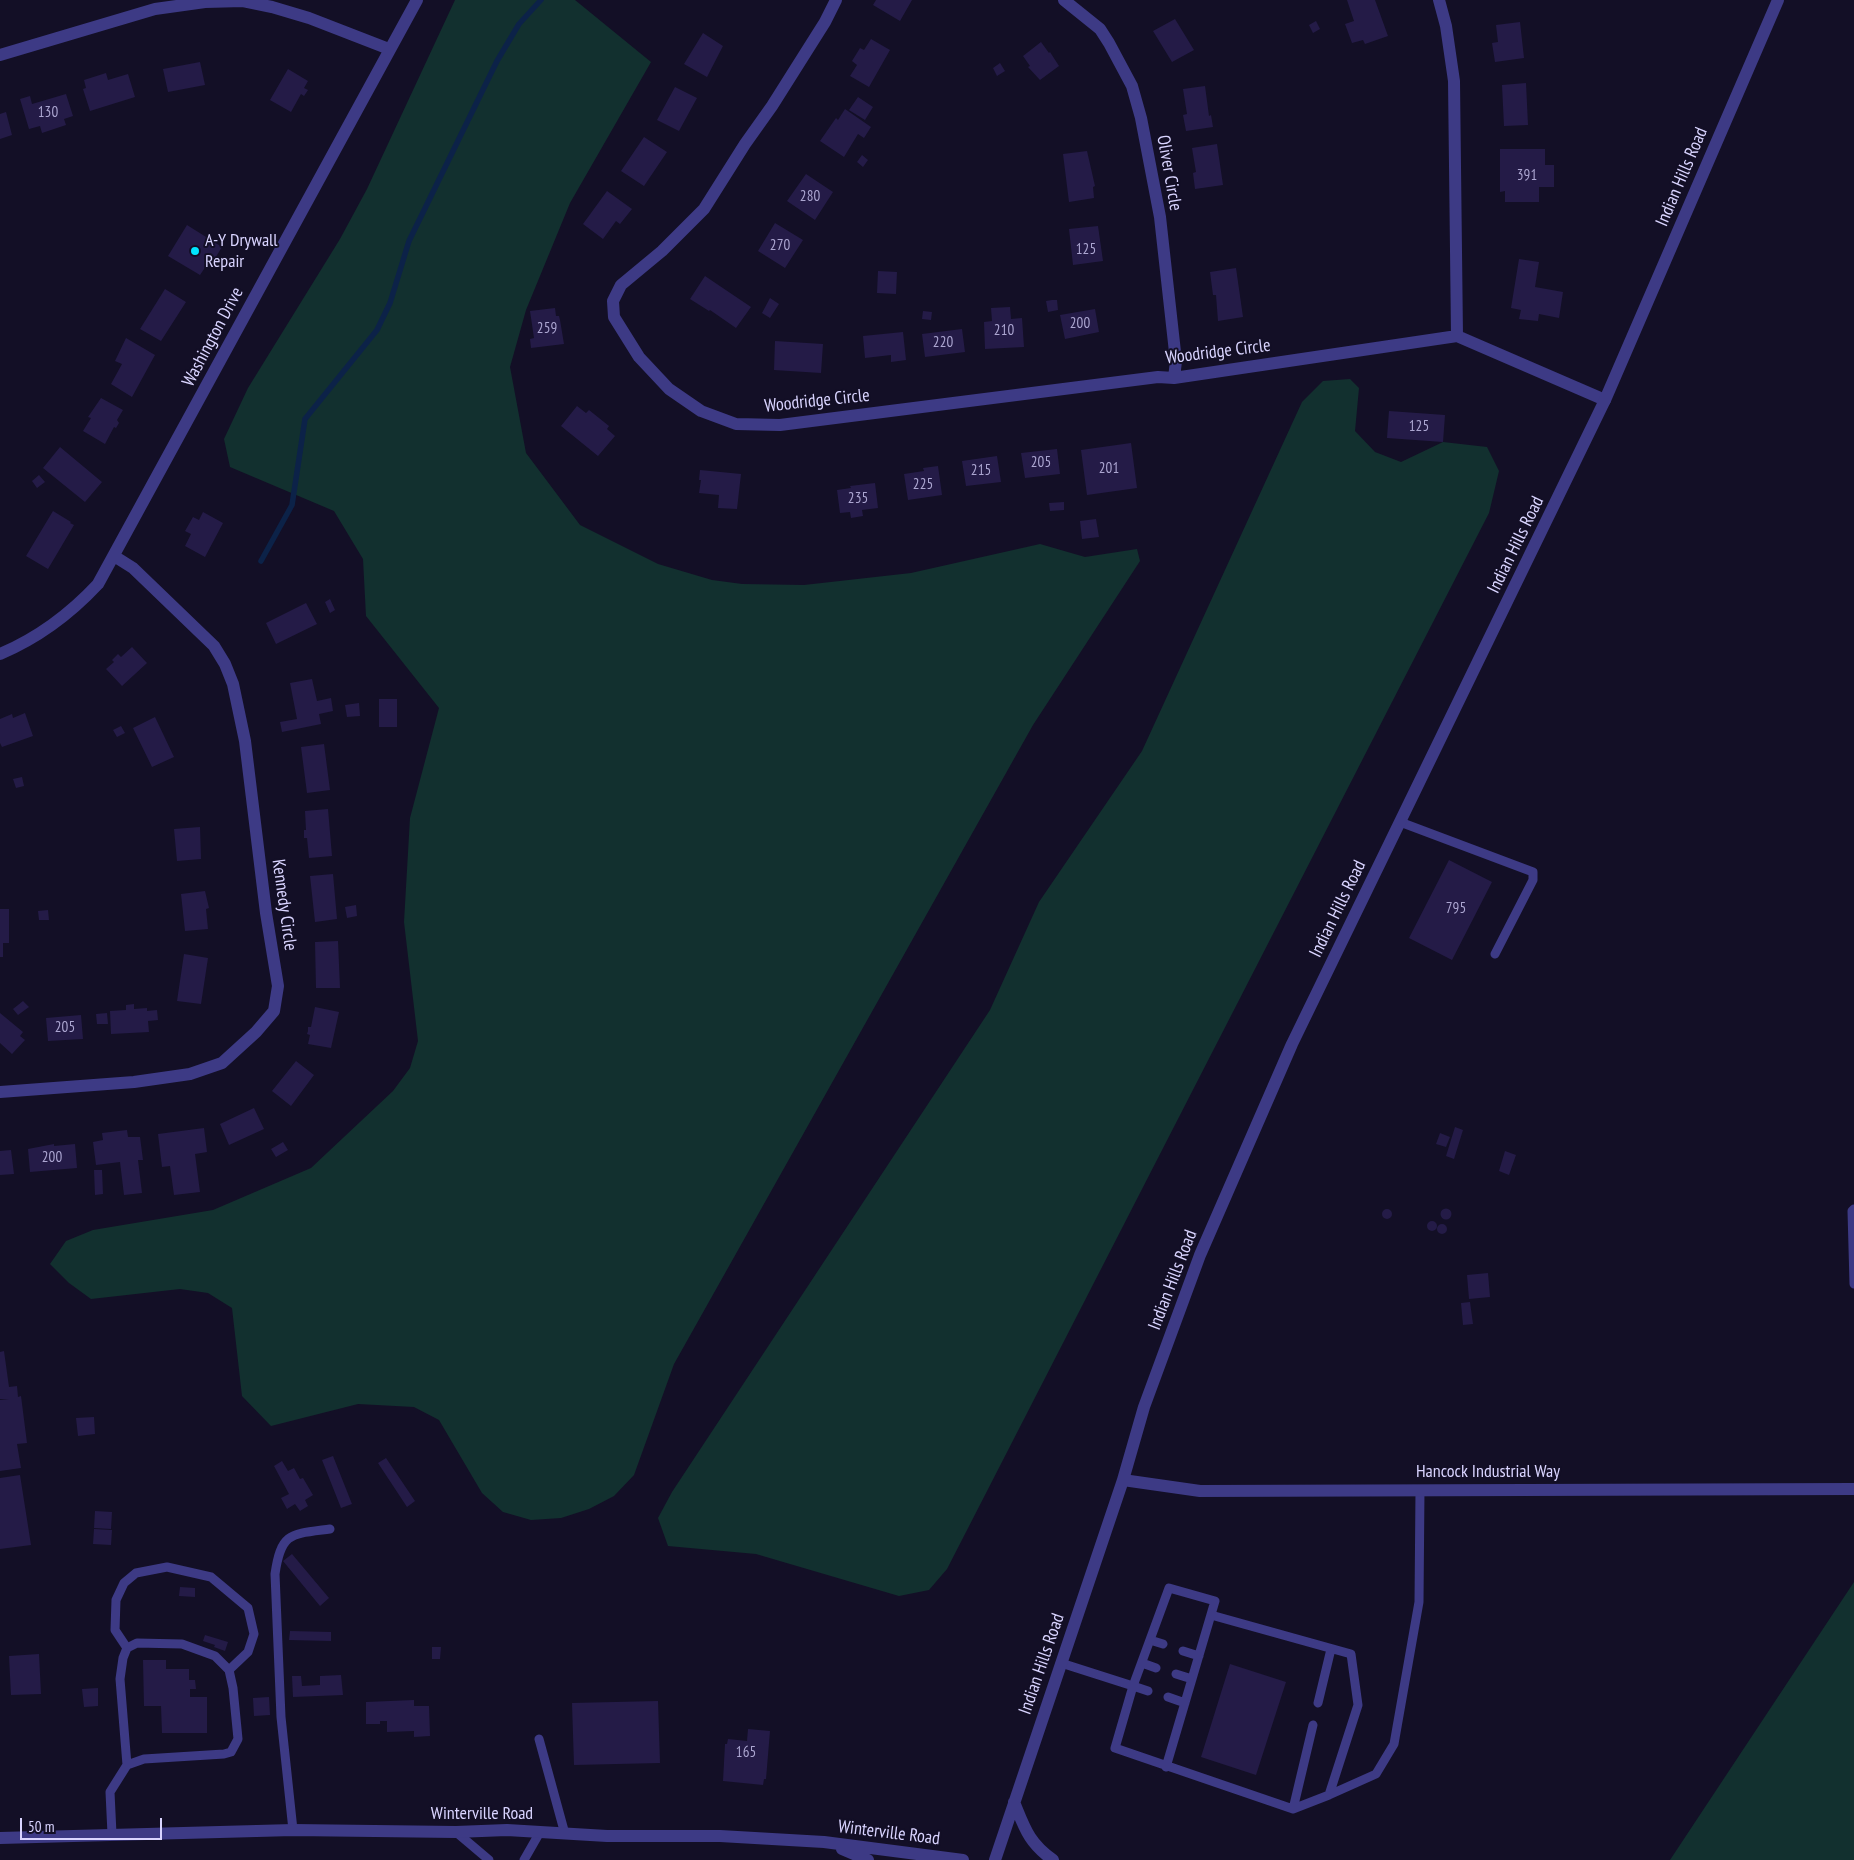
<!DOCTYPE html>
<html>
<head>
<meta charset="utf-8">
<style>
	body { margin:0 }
	#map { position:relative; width:1854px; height:1860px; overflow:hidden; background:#130f26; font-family:"PT Sans Narrow",sans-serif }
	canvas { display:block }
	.scale { position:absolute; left:20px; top:1818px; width:142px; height:22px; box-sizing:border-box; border:2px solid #d9d4ff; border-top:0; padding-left:6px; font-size:15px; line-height:18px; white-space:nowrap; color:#d9d4ff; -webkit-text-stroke:4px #130f26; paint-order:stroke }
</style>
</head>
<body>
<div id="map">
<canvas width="1854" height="1860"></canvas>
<div class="scale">50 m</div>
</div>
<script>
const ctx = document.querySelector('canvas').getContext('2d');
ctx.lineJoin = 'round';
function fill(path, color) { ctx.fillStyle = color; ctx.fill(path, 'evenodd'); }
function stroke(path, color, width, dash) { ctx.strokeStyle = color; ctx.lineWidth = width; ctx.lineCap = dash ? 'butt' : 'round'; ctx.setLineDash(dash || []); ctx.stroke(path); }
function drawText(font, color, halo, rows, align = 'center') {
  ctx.font = font + ' "PT Sans Narrow",sans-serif'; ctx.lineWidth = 4; ctx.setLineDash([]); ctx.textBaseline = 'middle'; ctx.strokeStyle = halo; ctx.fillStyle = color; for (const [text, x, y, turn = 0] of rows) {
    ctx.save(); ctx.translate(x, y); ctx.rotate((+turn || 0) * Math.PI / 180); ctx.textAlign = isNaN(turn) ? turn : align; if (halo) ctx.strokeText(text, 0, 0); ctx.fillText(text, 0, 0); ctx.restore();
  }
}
fill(new Path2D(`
	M455,0h120l76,62 -81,141 -44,107 -16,57 16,86 54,72 78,39 54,16 30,4 62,1 107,-12 129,-29 45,13 52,-8 3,12 -107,164 -359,639 -40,111 -20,21 -25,13 -28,9 -30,2 -28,-8 -21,-19 -43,-73 -25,-13 -56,-3 -87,22 -29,-30 -10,-88 -24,-15 -28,-4 -89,10 -22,-16 -19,-19 16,-23 27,-11 120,-20 98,-42 82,-77 17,-23 8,-27 -14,-119 6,-104 29,-110 -73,-92 -3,-57 -29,-48 -104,-44 -6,-28 24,-51 92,-149 27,-50z
	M1350,379l9,9 -4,43 20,21 26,10 42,-20 44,5 12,24 -10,42 -542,1056 -18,21 -30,6 -143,-42 -88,-8 -10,-28 14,-26 318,-482 49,-108 103,-151 160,-349 21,-21z
	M1854,1582v278h-184z`), '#12302f');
stroke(new Path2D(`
	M261,561l31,-56 13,-86 72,-89 13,-27 19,-62 88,-180 22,-37 22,-24`), '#0c2248', 5.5);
fill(new Path2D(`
	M876,0h36l-12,21 -27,-16z
	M1347,0h28l13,36 -23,8 -2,-4 -11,3 -7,-19 9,-3z
	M1175,19l19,31 -22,12 -19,-31z
	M1316,21l4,8 -7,4 -4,-8z
	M1520,22l4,36 -29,4 -3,-19 6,-1 -2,-17z
	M703,33l20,13 -16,31 -23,-13z
	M871,39l19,11 -21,37 -19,-11 7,-11 -5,-4 8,-13 4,2z
	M1041,42l8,11 1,-1 9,14 -19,14 -12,-13 2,-1 -7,-10z
	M200,62l5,23 -37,7 -5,-23z
	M1000,63l5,8 -8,5 -4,-8z
	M288,69l20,12 -4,7 4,2 -4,6 -3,-2 -10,18 -21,-12z
	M106,73l2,7 20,-6 7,23 -45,14 -7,-22 3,-1 -2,-8z
	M1526,83l2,42 -24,1 -2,-41z
	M1205,86l4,30 2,-1 2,12 -27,4 -3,-16 4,-1 -4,-25z
	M675,87l22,11 -18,33 -22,-11z
	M66,94l7,22 -9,3 2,6 -24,8 -2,-7 -11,3 -9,-30 10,-3 2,8z
	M858,97l15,10 -8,13 -16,-10z
	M845,109l26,18 -7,11 -6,-4 -14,23 -24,-16 16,-23 2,2z
	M6,112l6,23 -12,4v-25z
	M644,137l23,15 -23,34 -23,-15z
	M1217,144l6,41 -28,4 -2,-16 3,-1 -4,-24z
	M1500,149h45v16h9v22h-15v15h-34v-11l-5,1z
	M1087,151l8,35 -2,1 1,11 -25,4 -6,-48z
	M862,155l6,5 -5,7 -6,-5z
	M806,174l27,18 -18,28 -28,-19z
	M607,191l25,18 -12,15 -4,-3 -13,18 -20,-15z
	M775,223l28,17 -18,28 -27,-17z
	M187,225l35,22 -13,21 -3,-2 -6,9 -32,-19z
	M1098,226l5,35 -30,4 -4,-36z
	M1519,259l20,3 -4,25 28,5 -4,26 -20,-4 -1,7 -19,-2 2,-9 -10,-2z
	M1236,268l7,49 -25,4 -2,-26h-3l-3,-23z
	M878,271l19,1 -1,22 -19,-1z
	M705,276l46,31 -15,21 -26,-18 -1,1 -19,-12z
	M165,289l21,13 -25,39 -21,-12z
	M770,298l9,6 -9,14 -8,-5z
	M1052,300h5l1,10 -10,2 -2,-11z
	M1010,307l1,12 11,-1 2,29 -39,2 -1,-27 8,-1 -1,-13z
	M555,308l1,8h3l1,4 4,24 -33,4 -1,-9 4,-1 -4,-27z
	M1095,309l4,23 -34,7 -5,-24z
	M923,311l9,1 -1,8 -9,-1z
	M962,329l3,23 -40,5 -3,-23z
	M903,332l3,28 -15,2v-7l-26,3 -2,-22z
	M126,338l29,17 -23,42 -21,-13 11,-20 -7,-3z
	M775,341l48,3 -2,29 -47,-3z
	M101,398l22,12 -6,10 2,3 -3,5 -2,-1 -9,17 -22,-13 8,-13 -3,-1z
	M577,406l9,7 3,-3 20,16 -2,3 8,7 -17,20 -37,-30z
	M1389,411l56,4 -2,27 -56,-4z
	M1131,443l6,45 -50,7 -6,-45z
	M60,447l42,35 -17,20 -42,-34z
	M1057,449l3,25 -35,4 -4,-25z
	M997,456l4,26 -35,4 -4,-25z
	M938,466l4,29 -34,5 -4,-26 20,-3 -1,-3z
	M700,470l41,4 -4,35 -19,-1 1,-13 -20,-2 2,-13h-2z
	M39,475l6,7 -8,6 -5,-7z
	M875,483l3,25 -16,2 1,6 -12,2 -1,-6 -10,1 -3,-23 14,-2 -1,-2z
	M1064,502v8l-14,1 -1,-8z
	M53,511l18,11 -1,1 4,2 -26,44 -22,-13z
	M203,512l20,11 -18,34 -20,-11 6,-12 -6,-3 8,-14 6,3z
	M1096,519l3,18 -17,2 -2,-18z
	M330,599l5,11 -5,3 -5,-11z
	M306,603l11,21 -41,20 -10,-21z
	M132,647l15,16 -25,23 -16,-17 8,-7 -2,-2 6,-6 3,3z
	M312,679l5,22 14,-3 2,13 -14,3 2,10 -39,8 -2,-10 17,-3 -7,-36z
	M379,699h18v28h-18z
	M359,703l1,13 -13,1 -2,-12z
	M25,713l8,23 -31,11 -2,-4v-24l12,-5 1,4z
	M155,717l19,40 -22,10 -19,-39z
	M121,726l4,7 -8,4 -4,-7z
	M324,744l6,46 -23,3 -6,-46z
	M22,777l2,9 -8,2 -3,-9z
	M328,809l4,47 -23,2 -2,-20h-3v-8h2l-1,-19z
	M200,827l1,32 -24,2 -3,-32z
	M1449,860l43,22 -40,78 -43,-22z
	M333,874l4,45 -22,3 -5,-46z
	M205,891l4,17 -3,1 2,20 -23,2 -4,-37z
	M356,905l1,11 -10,2 -2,-11z
	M0,909h9v34h-6v14h-3z
	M48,910l1,10h-10l-1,-9z
	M338,941l2,47h-24l-1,-46z
	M184,954l24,4 -7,46 -24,-3z
	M23,1001l6,6 -11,8 -5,-6z
	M134,1004v5l13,-1v3l10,-1 1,10 -10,1 1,11 -38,2 -1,-23 16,-1v-5z
	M315,1007l24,5 -8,36 -23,-4 2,-9 -3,-1 1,-3v-4h3z
	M0,1013l23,19 -3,4 5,4 -13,14 -12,-11z
	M107,1013l1,11h-11l-1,-10z
	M81,1015l2,24 -35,2 -2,-23z
	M296,1061l18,14 -23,31 -19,-15z
	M254,1108l10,21 -35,16 -9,-21z
	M1455,1127l8,3 -9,29 -8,-3z
	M204,1128l3,24 -12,2 5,38 -26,3 -4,-29 -8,1 -4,-33z
	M127,1130l1,7h12l3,23h-5l4,33 -18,2 -4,-33 -24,3 -3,-23 10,-2 -1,-7z
	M1440,1133l10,4 -4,10 -10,-3z
	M283,1142l5,8 -12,7 -5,-8z
	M54,1144v2l21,-2 2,24 -47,4 -2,-23z
	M11,1150l3,24 -14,1v-24z
	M1505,1151l11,4 -7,20 -10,-4z
	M94,1170h8l1,24 -8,1z
	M1440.5 1214a5.5 5.5 0 1 1 11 0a5.5 5.5 0 1 1-11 0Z
	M1382 1214a5 5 0 1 1 10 0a5 5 0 1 1-10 0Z
	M1427 1226a5 5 0 1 1 10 0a5 5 0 1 1-10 0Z
	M1437 1229a5 5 0 1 1 10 0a5 5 0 1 1-10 0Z
	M1488,1273l2,24 -21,2 -2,-24z
	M1470,1302l3,22 -10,1 -2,-22z
	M4,1351l5,36 8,-1 1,11 3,-1 6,47 -10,1 4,24 -21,3v-71l9,-1h-9v-47z
	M94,1417l1,17 -17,2 -2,-18z
	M333,1456l19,48 -11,4 -19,-48z
	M386,1458l29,43 -8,6 -29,-44z
	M282,1461l6,10 6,-3 6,11 3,-1 10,17 -8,5 3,6 -8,5 -5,-7 -8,5 -6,-11 8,-4 -15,-28z
	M20,1475l11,70 -31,4v-71z
	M95,1511l17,1 -1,17 -17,-1z
	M94,1529l18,1 -1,15 -18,-1z
	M292,1554l37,44 -9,8 -37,-45z
	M180,1587l15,1v9l-16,-1z
	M290,1631l41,1v9l-42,-1z
	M205,1635l23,7 -3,9 -11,-4 1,-2 -12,-4z
	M432,1647h9l-1,12h-8z
	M39,1654l2,40 -30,1 -2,-39z
	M143,1660h23v9h23v11h6l1,9h-6v8h17v36h-45l-1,-27h-17z
	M1230,1664l56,18 -30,93 -55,-18z
	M341,1675l2,20 -50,2 -1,-21h9l1,10 18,-1v-9z
	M98,1688v18l-14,1 -2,-18z
	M269,1697l1,18 -16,1 -1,-18z
	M414,1700v6h15l1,30 -16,1v-6l-27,1v-11h-7v3h-14v-22z
	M658,1701l2,62 -86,2 -2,-62z
	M748,1729l22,2 -4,48h-2l-1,6 -40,-4 2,-37h2l1,-5 19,2z`), '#241b47');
stroke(new Path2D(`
	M1400,822l133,50v8l-38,74
	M1854,1209l-2,2 2,73
	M1211,1615l140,39 7,51 -29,90
	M1150,1640l13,4
	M127,1648l-12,-18 1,-30 8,-17 12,-10 31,-6 44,10 37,31 6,26 -6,18 -19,18
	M1183,1651l16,5
	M1061,1663l72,23 -18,62 178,61 36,-14 47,-21 18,-30 25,-142 1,-112
	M1142,1663l14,5
	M1176,1674l16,5
	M1148,1691l-15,-5 36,-98 46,13 -49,166
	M1168,1697l17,6
	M1318,1703l13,-54
	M539,1739l26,95
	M1293,1809l20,-84
	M293,1830l-12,-113 -6,-143c6,-42 16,-40 55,-45
	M456,1832l33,28
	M112,1834l-2,-42 17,-27 17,-6 80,-5 7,-2 7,-13 -5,-51 -4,-18 -14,-14 -33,-12 -45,-1 -10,5 -4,10 -3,21 7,86
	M524,1860l16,-28`), '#3d3a85', 9);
stroke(new Path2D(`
	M836,0l-11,22 -53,84 -27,38 -41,65 -42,42 -41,34 -8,16 1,16 25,40 30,32 32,22 35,13 44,1 378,-48 16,1 283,-42 148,64
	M1064,0l36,29 9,14 23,43 9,32 19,99 16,144 -2,17
	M1439,0l7,26 8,55 3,255
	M0,55l155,-46 50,-7 38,-1 29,6 37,11 80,31
	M0,654c38,-16 70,-40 98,-70l319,-584
	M0,1092l134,-10 56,-8 32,-11 34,-31 18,-21 4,-25 -12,-73 -21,-172 -12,-57 -8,-20 -11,-18 -81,-78 -19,-12`), '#3d3a85', 12);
stroke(new Path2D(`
	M1123,1480l77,11 654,-2
	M1014,1802c11,27 15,41 39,58
	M0,1838l293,-8 163,2 51,-2 100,6h113l104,6 139,18
	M842,1849l26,11
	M995,1860l128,-380 21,-73 56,-152 92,-211 313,-644 173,-400`), '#3d3a85', 12);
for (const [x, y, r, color] of [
	[195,251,5,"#00e5ff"]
]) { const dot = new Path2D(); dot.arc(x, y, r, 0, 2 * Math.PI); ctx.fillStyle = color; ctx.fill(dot); stroke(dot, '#130f26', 2); }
drawText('15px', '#aca6d1', null, [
	["130",48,113],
	["391",1527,176],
	["280",810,197],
	["270",780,246],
	["125",1086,250],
	["200",1080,324],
	["259",547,329],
	["210",1004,331],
	["220",943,343],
	["125",1419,427],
	["205",1041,463],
	["201",1109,469],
	["215",981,471],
	["225",923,485],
	["235",858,499],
	["795",1456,909],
	["205",65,1028],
	["200",52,1158],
	["165",746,1753]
]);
drawText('18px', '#d9d4ff', '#130f26', [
	["Oliver Circle",1169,173,80],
	["Indian Hills Road",1682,177,-67],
	["Washington Drive",213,337,-62],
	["Woodridge Circle",1218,352,-7],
	["Woodridge Circle",817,401,-6],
	["Indian Hills Road",1516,545,-64],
	["Kennedy Circle",284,905,82],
	["Indian Hills Road",1338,909,-64],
	["Indian Hills Road",1173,1280,-69],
	["Hancock Industrial Way",1488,1472],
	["Indian Hills Road",1042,1664,-71],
	["Winterville Road",482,1814],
	["Winterville Road",889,1833,7]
]);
drawText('18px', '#d9d4ff', '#130f26', [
	["A-Y Drywall",205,241],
	["Repair",205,262]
], 'left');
</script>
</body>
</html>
